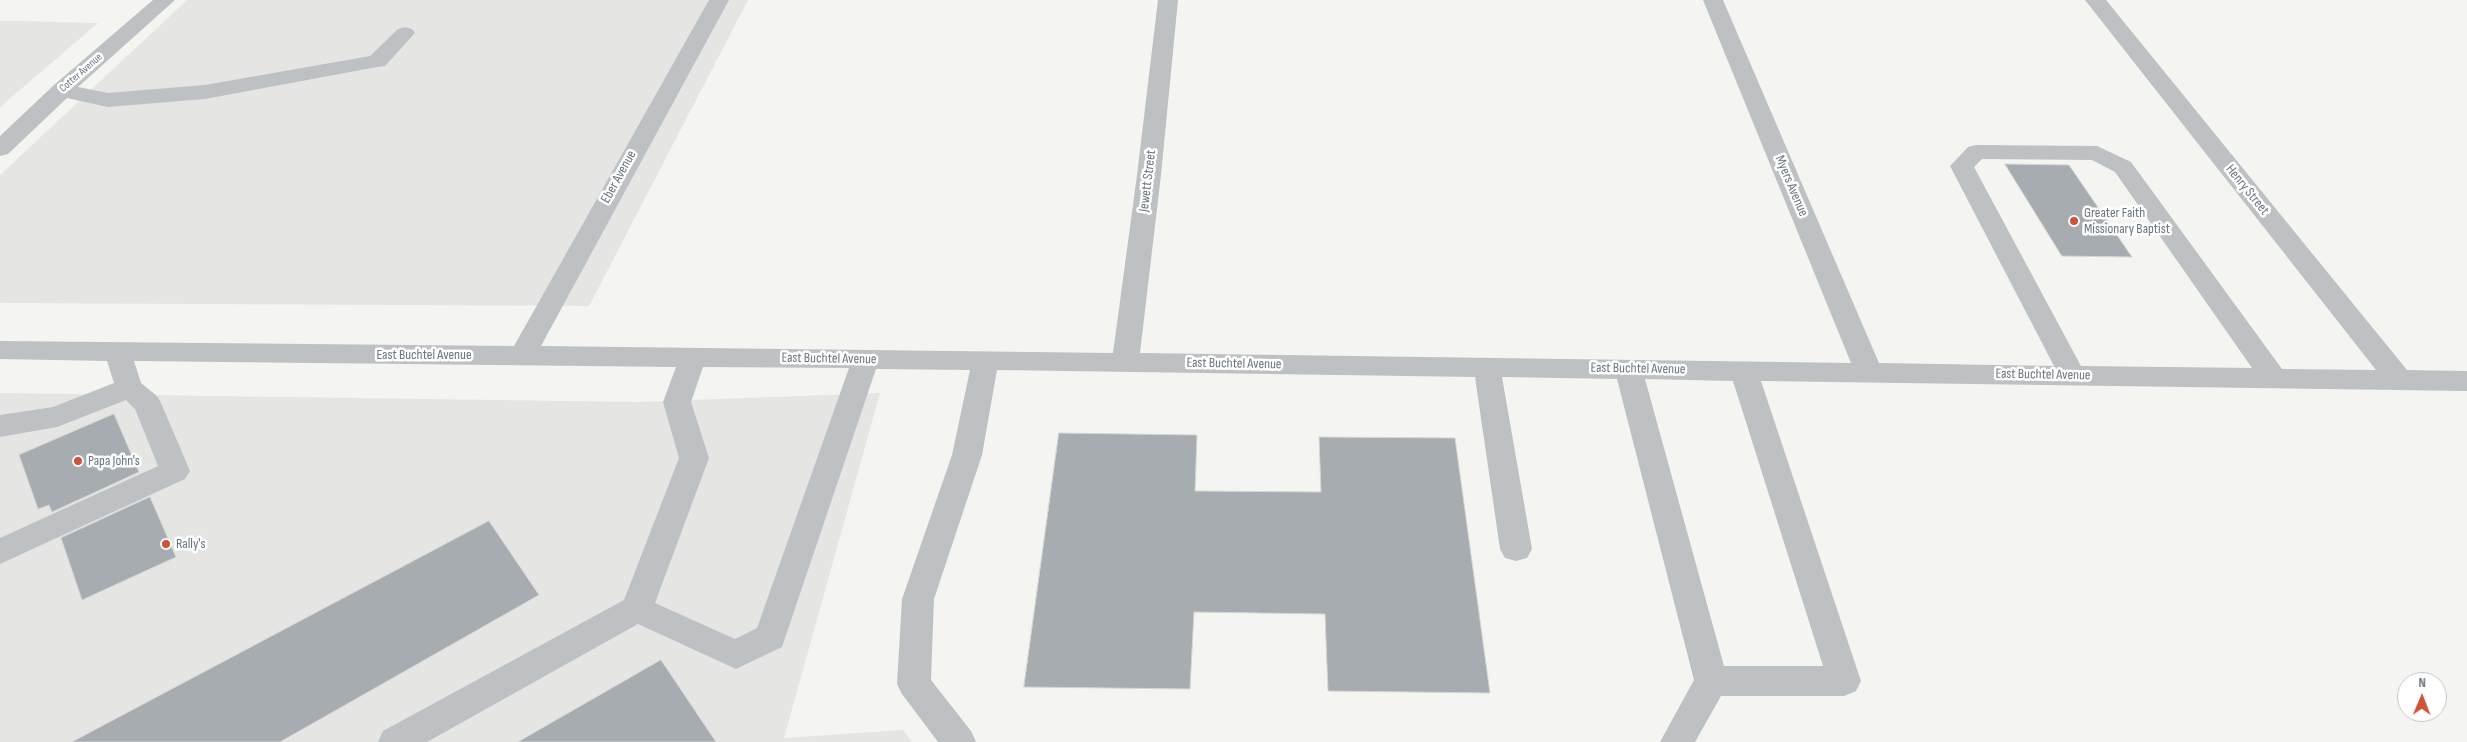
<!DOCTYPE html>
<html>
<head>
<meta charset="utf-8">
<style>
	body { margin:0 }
	#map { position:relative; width:2467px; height:742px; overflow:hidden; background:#f4f4f1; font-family:"Sofia Sans Condensed",sans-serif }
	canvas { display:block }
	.north { position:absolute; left:2397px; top:672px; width:50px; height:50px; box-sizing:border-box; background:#fff; border:1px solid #c2c8cb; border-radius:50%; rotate:1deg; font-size:14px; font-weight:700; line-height:20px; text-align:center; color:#67757e }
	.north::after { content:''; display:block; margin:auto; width:18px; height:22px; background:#cd5438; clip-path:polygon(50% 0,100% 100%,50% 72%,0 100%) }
</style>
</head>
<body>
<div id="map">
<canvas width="2467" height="742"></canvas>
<div class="north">N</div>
</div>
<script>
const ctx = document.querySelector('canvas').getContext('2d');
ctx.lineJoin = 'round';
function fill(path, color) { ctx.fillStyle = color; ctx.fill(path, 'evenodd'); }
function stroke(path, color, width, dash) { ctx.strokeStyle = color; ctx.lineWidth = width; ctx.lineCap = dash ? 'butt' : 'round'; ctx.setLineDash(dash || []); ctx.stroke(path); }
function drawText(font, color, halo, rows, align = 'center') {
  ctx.font = font + ' "Sofia Sans Condensed",sans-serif'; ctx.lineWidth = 5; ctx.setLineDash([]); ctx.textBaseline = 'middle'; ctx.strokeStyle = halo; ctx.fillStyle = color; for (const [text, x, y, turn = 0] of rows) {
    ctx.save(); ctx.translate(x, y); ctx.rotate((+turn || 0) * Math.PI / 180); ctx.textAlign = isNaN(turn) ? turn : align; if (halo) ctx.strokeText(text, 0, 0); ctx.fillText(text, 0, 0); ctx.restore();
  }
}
fill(new Path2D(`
	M187,0h561l-159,306 -589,-3v-128z
	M0,21h16l82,2 -98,84z
	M0,393l639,9 241,-9 -96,345 119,-8 9,12h-912z`), '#e5e5e4');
const building = new Path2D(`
	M2005,164l64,1 63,92 -70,-1z
	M114,414l25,58 -87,40 -3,-7 -11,4 -19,-54z
	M1059,433l138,2 -2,56 126,1 -2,-55 136,1 35,255 -162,-2 -3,-77 -131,-2 -4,77 -166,-2z
	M150,497l26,60 -94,43 -21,-62z
	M489,521l50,74 -259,147h-208z
	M661,660l55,82h-198z`);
fill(building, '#a6acb0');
stroke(building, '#d5d5d4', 1);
fill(new Path2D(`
	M153,0h22l-97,87 30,6 97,-8 165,-29 28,-27 7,-2 7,2 3,4 -30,33 -8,1 -172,32 -97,8 -41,-9 -59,56 -8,2v-20l54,-51z
	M709,0h20l-188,346 572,7 24,-178 21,-175h20l-17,175 -21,178 711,10 -148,-363h20l156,363 175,3 -104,-200 18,-19 8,-2 121,1 34,16 151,207 94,1 -291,-370h21l301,370 60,1v20l-706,-10 100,300 -5,10 -12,5h-123l-26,46h-35l34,-62 -77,-301 -115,-2 30,172 -5,9 -11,3 -11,-3 -5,-9 -25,-172 -478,-7 -15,85 -48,144 -3,81 40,51 5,11h-38l-36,-48 -5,-10 5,-85 50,-144 18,-85 -94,-1 -94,278 -46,22 -98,-45 -211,118h-49l5,-11 241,-131 55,-142 -16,-56 13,-35 -542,-6 7,22 16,13 4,7 29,68 -5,8 -185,85v-26l158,-72 -23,-57 -9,-9 -69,27 -57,10v-22l53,-8 61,-24 -7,-22 -107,-2v-18l514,5zM1982,159l110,1 23,12 137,196 -171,-2 -107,-199zM703,367l146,1 -92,260 -22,11 -80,-36 54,-145 -18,-56zM1645,379l88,2 90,285h-99z`), '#bec1c4');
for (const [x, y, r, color] of [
	[2074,221,5,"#cd5438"],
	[78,461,5,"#cd5438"],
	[166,544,5,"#cd5438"]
]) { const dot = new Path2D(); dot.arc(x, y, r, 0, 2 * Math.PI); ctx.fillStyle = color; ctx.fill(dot); stroke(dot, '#fff', 2); }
drawText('11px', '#67757e', '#fff', [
	["Cotter Avenue",81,73,-41]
]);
drawText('14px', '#67757e', '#fff', [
	["Eber Avenue",619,177,-61],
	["Jewett Street",1148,181,-83],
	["Myers Avenue",1791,186,67],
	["Henry Street",2247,190,51],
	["East Buchtel Avenue",424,355],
	["East Buchtel Avenue",829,359,1],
	["East Buchtel Avenue",1234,364,1],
	["East Buchtel Avenue",1638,369,1],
	["East Buchtel Avenue",2043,375,1]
]);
drawText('14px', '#67757e', '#fff', [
	["Greater Faith",2084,213],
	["Missionary Baptist",2084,229],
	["Papa John's",88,461],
	["Rally's",176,544]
], 'left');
</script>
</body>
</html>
